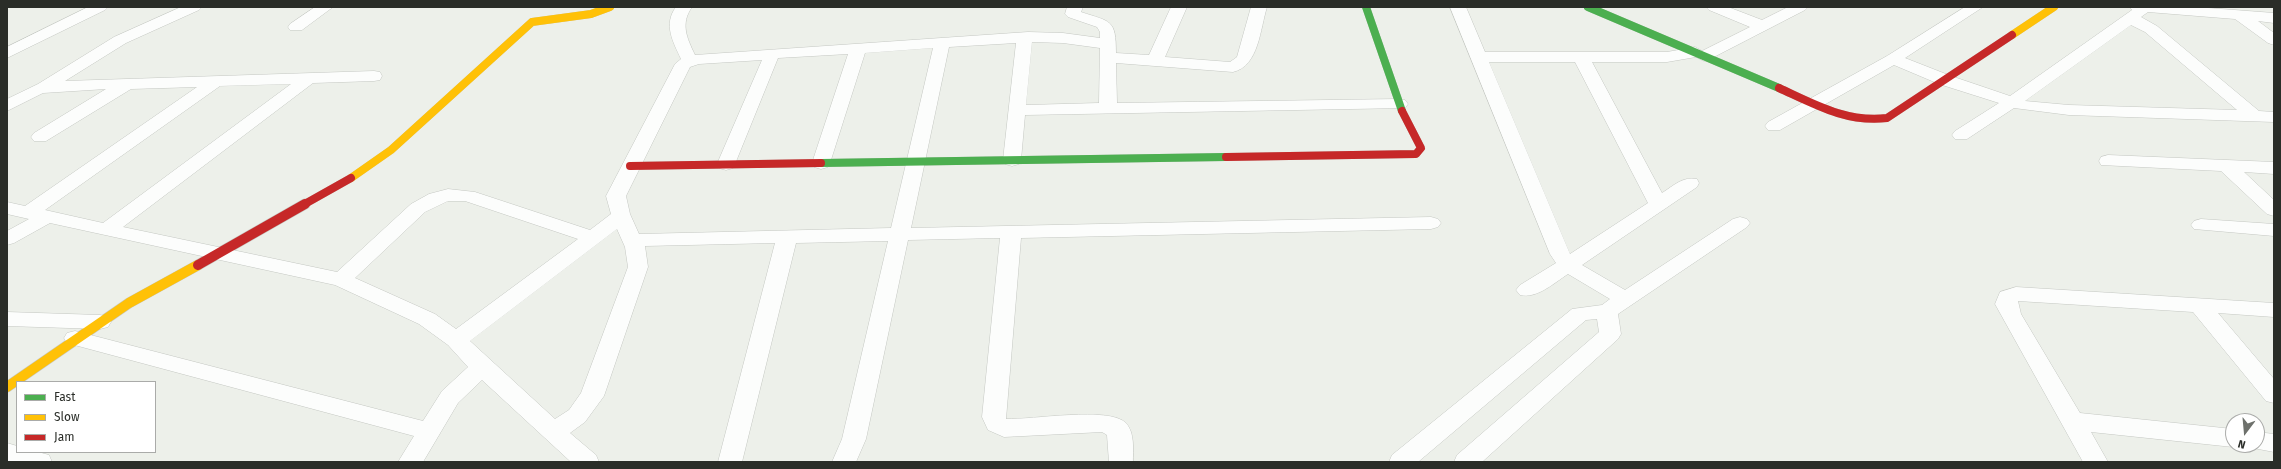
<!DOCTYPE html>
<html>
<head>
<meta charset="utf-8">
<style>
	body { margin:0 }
	#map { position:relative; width:2281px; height:469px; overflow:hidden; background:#edf0ea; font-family:"Fira Sans",sans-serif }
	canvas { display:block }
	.frame { position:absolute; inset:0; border:8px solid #2a2d28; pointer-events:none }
	.legend { position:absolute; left:16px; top:381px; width:140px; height:72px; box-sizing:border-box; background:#fff; border:1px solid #aaaba9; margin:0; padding:5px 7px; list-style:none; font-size:12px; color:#2a2d28 }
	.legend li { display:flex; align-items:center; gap:8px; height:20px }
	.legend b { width:20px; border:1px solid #aaaba9 }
	.north { position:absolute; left:2225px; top:413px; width:40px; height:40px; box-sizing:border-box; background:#fff; border:1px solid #aaaba9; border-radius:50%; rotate:196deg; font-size:11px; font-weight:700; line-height:16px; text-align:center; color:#2a2d28 }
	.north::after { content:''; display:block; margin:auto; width:14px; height:18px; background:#6e716c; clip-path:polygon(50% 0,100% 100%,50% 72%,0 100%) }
</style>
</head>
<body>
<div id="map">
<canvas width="2281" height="469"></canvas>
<div class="frame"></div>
<ul class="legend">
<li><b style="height:5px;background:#4caf50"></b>Fast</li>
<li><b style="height:5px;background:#ffc107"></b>Slow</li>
<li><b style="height:5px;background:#c62828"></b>Jam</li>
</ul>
<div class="north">N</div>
</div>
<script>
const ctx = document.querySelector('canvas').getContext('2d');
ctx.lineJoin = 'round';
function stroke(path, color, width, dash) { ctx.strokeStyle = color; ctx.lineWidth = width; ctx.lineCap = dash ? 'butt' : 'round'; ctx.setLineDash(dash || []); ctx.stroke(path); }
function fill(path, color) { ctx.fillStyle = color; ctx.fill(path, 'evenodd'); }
const street = new Path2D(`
	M88,7h20l-3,3 -98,48v-11z
	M181,7h21l-3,3 -73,33 -61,38 309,-10 6,1 2,4 -2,4 -6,1 -61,2 -190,144 214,45 74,-68 18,-10 19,-5 27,3 115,38 21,-16 -5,-18 69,-132 6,-5c-8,-17 -18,-35 -5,-52h16c-12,17 -5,31 3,48l333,-23 35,1 37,5v-6l-3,-5 -29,-10 -3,-3 2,-7h16l-2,5c30,10 35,7 35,41l33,2 22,-48h16l-22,50 65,5 7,-5 14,-50h16c-7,22 -8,59 -34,65l-117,-9 1,40 282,-4 6,1 3,4 -3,4 -380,7 -4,45 -2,4 -7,2 -7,-2 -2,-4 13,-117 -67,4 -38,181 520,-11 7,2 3,4 -3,4 -7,2 -410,9 -15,181c26,1 103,-13 120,4 9,10 7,27 7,39h-24l-2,-27 -5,-3 -98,5 -16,-7 -6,-13 18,-179 -92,2 -42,199 -10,23h-24l10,-23 46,-198 -92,2 -54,219h-24l57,-219 -130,3 3,21 -44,129 -19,26 -15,11 26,22 3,7h-28l-89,-82 -24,23 -35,59h-25l16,-26 -347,-93 -3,-5 3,-5 8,-2 348,90 19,-30 26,-24 -20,-22 -29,-21 -84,-39 -285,-62 -36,20 -7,2v-14l22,-12 -22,-5v-12l18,4 172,-119 -66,2 -85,52h-12l-3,-4 3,-4 72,-44 -63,4 -36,18v-12l31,-15 76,-47zM1032,42l31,1 37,5 -1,55 -73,2zM933,48l-42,180 -252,6 -9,-20 -4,-18 64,-129 9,-3 63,-4 -45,104 2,4 7,2 7,-2 2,-4 43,-106 70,-4 -36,109 2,4 7,2 7,-2 2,-4 35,-110zM291,84l-188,139 -58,-13 175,-124zM448,201h17l113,38 -122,90 -21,-15 -80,-36 70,-66zM617,229l8,18 3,20 -47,126 -12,17 -14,9 -85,-78z
	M315,7h18l-31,23h-12l-2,-3 2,-3z
	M1450,7h16l19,45h182l28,-5 7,4 48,-24 -41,-17 -3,-3h22l34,13 26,-13h20l-3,3 -95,49 -6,2 -8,-4 -29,5h-75l70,131c11,-7 21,-17 35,-14l2,4 -2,4 -115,78 43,25 108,-71 7,-2 7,2 3,4 -3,4 -129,87 3,20 -3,5 -136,123h-28l3,-7 142,-123 -2,-13 -11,1 -168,142h-29l3,-7 180,-146 30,-4 8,-6 -42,-25c-14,9 -31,25 -48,21l-4,-5 4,-5 36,-22 -6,-9zM1489,62h86l73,141 -78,51z
	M1965,7h18l-78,51 46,18 59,20 122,-86 -2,-3h65l79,6v10l-16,-2 16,12v12l-6,-2 -33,-24 -87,-7 -7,5 16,9 102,85 15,1v10l-205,-7 -55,-7 -47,31h-12l-3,-4 3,-4 44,-28 -60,-19 -45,-19 -114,65h-12l-3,-4 3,-4 119,-66zM2131,25l14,7 92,78 -168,-5 -44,-4z
	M2108,155l166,7v12l-30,-2 30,28v16l-7,-2 -46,-43 -120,-6 -2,-4 2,-4z
	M2201,219l73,5v12l-80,-7 -3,-4 3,-4z
	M2016,287l258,16v14l-56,-4 56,66v24l-8,-2 -73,-89 -175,-11 3,13 59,99 153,16v16h6l-6,2 -142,-15 17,30h-25l-88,-158 5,-12z
	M7,312l93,3 8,2 3,5 -3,5 -8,2 -93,-3z
	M2257,432l17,2v18l-26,-5 -1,-2h10z
	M7,443l10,3v6h21l11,3 3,7 -45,-1z`);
const fast = new Path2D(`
	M1366,7l36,104
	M1588,7l191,81
	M821,163l405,-6`);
const slowFar1 = new Path2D(`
	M2012,35l42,-28
	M351,178l40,-28 141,-128 59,-8 19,-7`);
const slow = new Path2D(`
	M7,387l122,-84 69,-38`);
const jamFar1 = new Path2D(`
	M1779,88c35,16 68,35 108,30l125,-83
	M1226,157l190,-3 5,-6 -19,-37
	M630,166l191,-3
	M303,205l48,-27`);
const jam = new Path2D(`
	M198,265l107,-61`);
stroke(street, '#c4c7c2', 1);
stroke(fast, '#c4c7c2', 8);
stroke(slowFar1, '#c4c7c2', 8);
stroke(slow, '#c4c7c2', 11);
stroke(jamFar1, '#c4c7c2', 8);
stroke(jam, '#c4c7c2', 11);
fill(street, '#fcfdfc');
stroke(fast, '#4caf50', 8);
stroke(slowFar1, '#ffc107', 8);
stroke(slow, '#ffc107', 10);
stroke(jamFar1, '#c62828', 8);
stroke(jam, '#c62828', 10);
</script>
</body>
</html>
